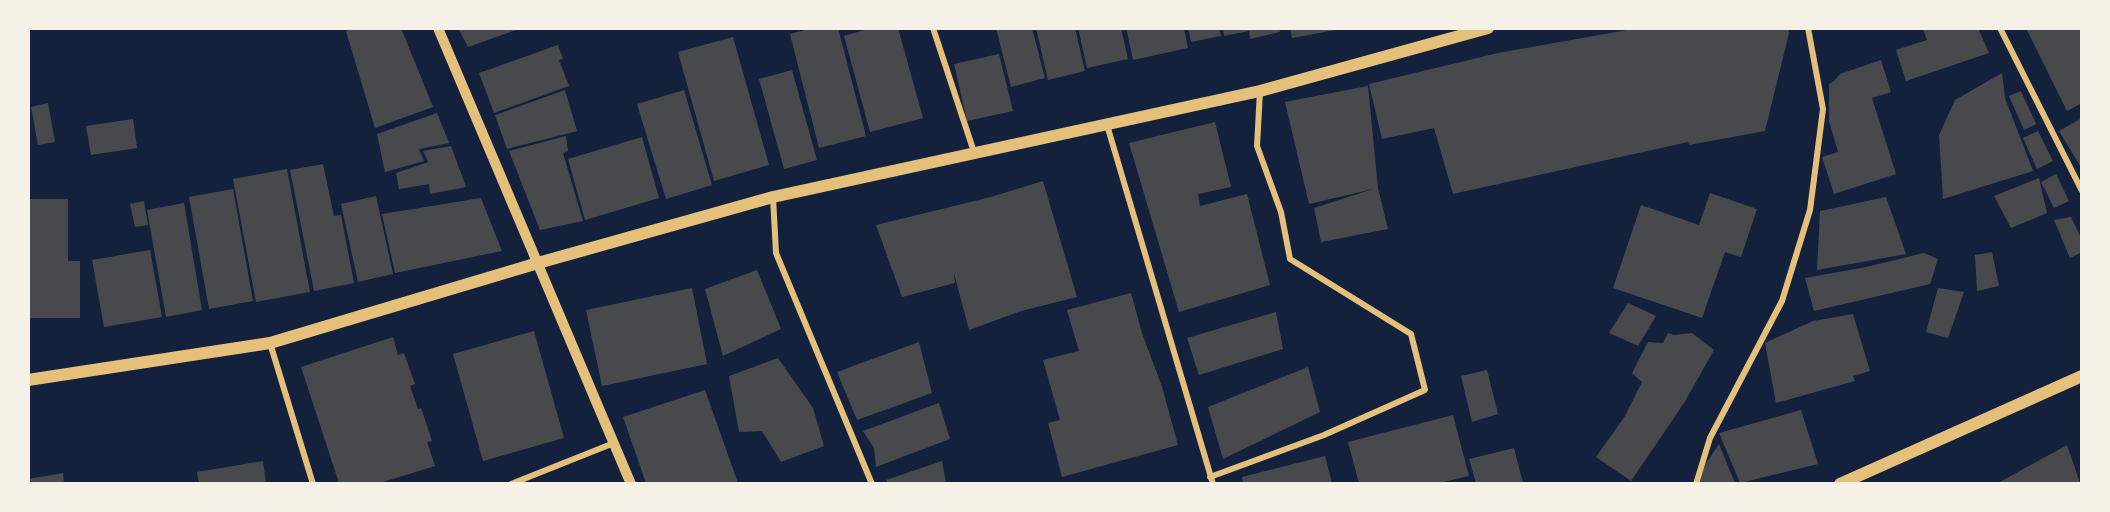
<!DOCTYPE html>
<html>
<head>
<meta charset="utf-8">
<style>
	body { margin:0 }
	#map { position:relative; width:2110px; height:512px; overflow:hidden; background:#14213d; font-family:"Roboto Serif",serif }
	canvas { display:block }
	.frame { position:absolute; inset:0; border:30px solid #f6f1e7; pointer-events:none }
</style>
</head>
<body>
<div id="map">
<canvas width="2110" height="512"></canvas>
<div class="frame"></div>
</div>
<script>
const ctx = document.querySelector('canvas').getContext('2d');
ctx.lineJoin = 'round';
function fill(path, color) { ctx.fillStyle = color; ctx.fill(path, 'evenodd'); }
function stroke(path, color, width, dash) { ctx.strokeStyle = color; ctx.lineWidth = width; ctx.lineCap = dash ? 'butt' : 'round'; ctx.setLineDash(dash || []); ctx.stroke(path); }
fill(new Path2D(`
	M353,28h48l32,79 -58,21 -29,-97z
	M458,28h61v1l-51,18z
	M813,28h25l28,108 -47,12 -29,-114z
	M871,28h27l25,90 -53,14 -26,-96z
	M996,28h36l13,50 -34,9z
	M1036,28h39l10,43 -37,9z
	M1078,28h43l7,31 -41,9z
	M1126,28h58l4,20 -55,12z
	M1188,28h31l2,8 -30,6z
	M1223,28h56l1,4 -30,7 -1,-8 -25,5z
	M1290,28h46v2l-44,8z
	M1638,28h150l1,5 -24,98 -76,14 -1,-3 -235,52 -19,-66 -52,11 -13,-55 129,-31z
	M1926,28h52l11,25 -83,28 -10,-31 31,-10 -4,-11z
	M2026,28h56v75l-15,8z
	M733,37l36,128 -55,16 -36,-129z
	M558,45l5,14 -4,1 10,26 -75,27 -15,-40z
	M999,54l14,57 -46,10 -13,-57z
	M1881,60l10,32 -19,6 24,76 -62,20 -12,-37 16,-5 -9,-31v-37l5,-3 6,-7z
	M792,70l25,90 -33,9 -25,-90z
	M2002,73l3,25 28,73 -90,28 -4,-64 16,-35z
	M1368,86l10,102 10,41 -67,13 -7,-34 59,-19 -64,15 -24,-102z
	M565,90l12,41 -70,18 -12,-34z
	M684,90l28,95 -46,14 -29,-95z
	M2021,91l15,33 -12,6 -15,-34z
	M48,103l7,39 -17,3 -7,-38z
	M437,113l12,30 -30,6 5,12 -39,11 -8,-38z
	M2082,118v51l-23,-38z
	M133,119l4,29 -46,7 -5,-29z
	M1215,122l16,65 -33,7 2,12 47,-12 23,91 -91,27 -50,-169z
	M2038,131l15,30 -16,8 -14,-31z
	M566,136l2,15 -5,2 20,68 -43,9 -31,-79z
	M642,137l17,61 -74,22 -17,-61z
	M451,146l15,41 -36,7 -1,-10 -30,5 -3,-16 32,-11 -5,-11z
	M323,164l11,52 7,-1 13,68 -40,8 -24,-121z
	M287,169l23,123 -54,10 -23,-123z
	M2056,174l13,27 -15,7 -13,-26z
	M2039,178l8,35 -36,15 -17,-32z
	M1043,181l34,116 -56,14 -52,19 -15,-57 1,10 -53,14 -26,-72 115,-28z
	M233,189l20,112 -44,8 -20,-112z
	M1710,193l47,16 -16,48 -16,-5 -23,66 -89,-30 28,-83 58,20z
	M376,196l17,78 -35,8 -17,-78z
	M1886,197l20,57 -89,16 3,-59z
	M481,198l21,53 -107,22 -13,-59z
	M28,199h40v62h12v57h-52z
	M144,201l4,24 -13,2 -5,-23z
	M184,203l18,107 -36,7 -19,-107z
	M2071,217l11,23v12l-12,6 -16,-38z
	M150,250l12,67 -58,10 -12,-67z
	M1992,252l7,34 -22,5 -2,-36z
	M1924,253l14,6 -8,25 -116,27 -9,-33 61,-11z
	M757,270l24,59 -58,27 -18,-67z
	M692,288l15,76 -105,22 -16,-76z
	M1938,288l26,4 -16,46 -22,-6z
	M1131,293l11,40 20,54 16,58 -116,32 -14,-54 12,-3 -17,-60 36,-9 -12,-41z
	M1628,303l28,13 -18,30 -29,-13z
	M1276,312l7,37 -84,26 -12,-37z
	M1853,314l17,57 -17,5 2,5 -79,22 -11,-60 48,-22z
	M534,331l30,107 -81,23 -30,-107z
	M1668,333l6,2 18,-2 22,17 -30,53 -53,78 -35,-24 29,-41 17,-34 -10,-9 16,-31 15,1z
	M393,337l5,18 6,-2 11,31 -5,2 8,23 3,-1 11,33 -5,1 8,24 -55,17h-41l-38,-116z
	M919,342l13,51 -75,27 -20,-48z
	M778,358l35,50 11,38 -43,16 -19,-31 -23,1 -10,-56z
	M1308,367l12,45 -97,47 -15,-52z
	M1487,370l11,44 -26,8 -11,-46z
	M705,390l33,93h-92l-23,-66z
	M939,403l11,36 -74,28 -2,-19 -11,-17z
	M1801,410l17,54 -78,19 -21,-50z
	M1453,415l16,61 -30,7h-80l-11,-41z
	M1719,444l16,39h-36l6,-18z
	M2067,445l13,38h-82z
	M1514,448l9,35h-47l-7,-24z
	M1325,456l7,27h-89l-1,-6z
	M263,461l3,22h-67l-2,-11z
	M942,461l4,22h-58l-2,-3z
	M63,473l1,10h-36v-4z`), '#48494c');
stroke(new Path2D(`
	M933,28l41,124
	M2000,28l82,163
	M1107,125l106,359
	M773,197l3,56 96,231
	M270,343l43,141
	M1210,477l114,-42 101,-45 -14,-56 -121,-75 -9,-47 -24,-66 3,-55
	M511,484l103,-41
	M1696,484l14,-46 72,-137 28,-91 13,-101 -15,-81`), '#e5c07b', 6);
stroke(new Path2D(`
	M438,28l193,456`), '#e5c07b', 10);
stroke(new Path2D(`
	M28,380l242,-37 268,-80 235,-66 487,-106 228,-63
	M1840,484l242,-108`), '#e5c07b', 12);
</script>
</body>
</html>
